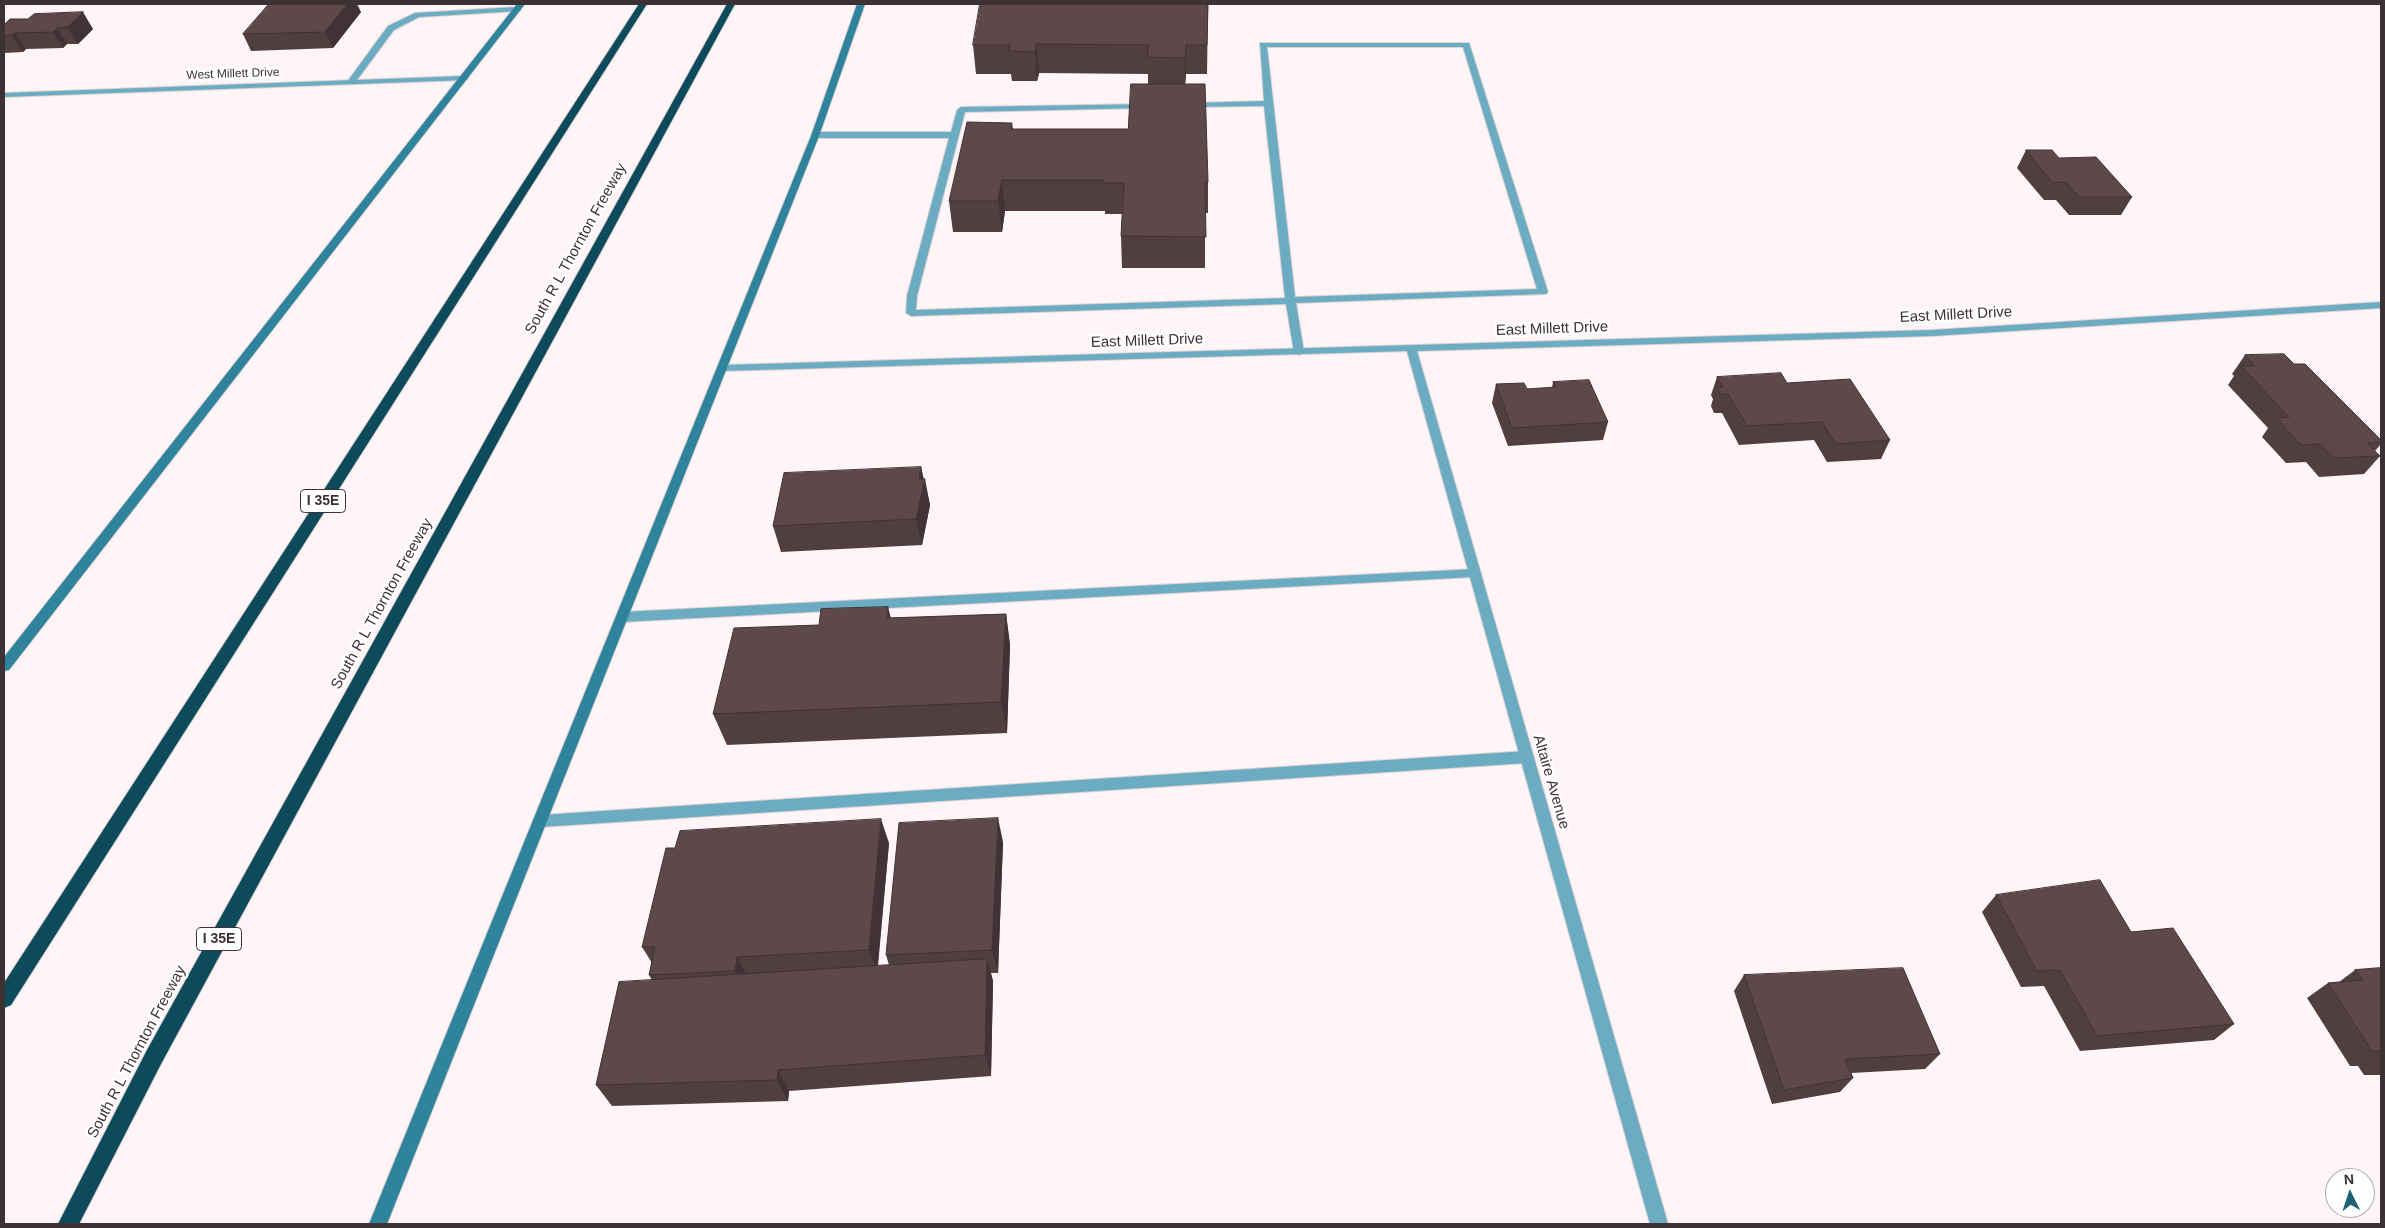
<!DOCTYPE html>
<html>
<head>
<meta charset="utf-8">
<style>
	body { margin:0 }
	#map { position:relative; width:2385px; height:1228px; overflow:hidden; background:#fff4f6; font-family:Arial,sans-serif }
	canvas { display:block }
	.frame { position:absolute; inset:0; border:5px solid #3c3234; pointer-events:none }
	.north { position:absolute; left:2325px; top:1168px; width:50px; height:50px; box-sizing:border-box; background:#fff; border:1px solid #b1adae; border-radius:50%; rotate:356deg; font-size:14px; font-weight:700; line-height:20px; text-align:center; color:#3c3234 }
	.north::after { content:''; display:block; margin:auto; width:18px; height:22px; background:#206276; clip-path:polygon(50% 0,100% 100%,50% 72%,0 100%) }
</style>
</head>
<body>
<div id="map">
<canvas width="2385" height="1228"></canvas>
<div class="frame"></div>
<div class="north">N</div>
</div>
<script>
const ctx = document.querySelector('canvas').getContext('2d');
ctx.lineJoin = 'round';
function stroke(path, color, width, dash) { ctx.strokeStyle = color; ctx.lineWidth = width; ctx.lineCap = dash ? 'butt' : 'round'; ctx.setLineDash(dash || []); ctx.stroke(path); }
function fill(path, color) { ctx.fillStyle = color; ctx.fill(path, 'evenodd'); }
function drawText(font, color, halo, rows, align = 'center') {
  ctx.font = font + ' Arial,sans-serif'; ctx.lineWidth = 5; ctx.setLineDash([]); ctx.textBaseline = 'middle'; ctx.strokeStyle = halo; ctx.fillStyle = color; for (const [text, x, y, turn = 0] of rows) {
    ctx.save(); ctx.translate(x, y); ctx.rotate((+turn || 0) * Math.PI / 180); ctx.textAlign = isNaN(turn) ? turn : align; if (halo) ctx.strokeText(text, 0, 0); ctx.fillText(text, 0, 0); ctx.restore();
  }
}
const service = new Path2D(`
	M517,7l4,2 -1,2 -101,6 -25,13 -40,54 -7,-2 41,-56 27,-13z
	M1260,43h209l79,249 -2,2 -250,9 8,49 -5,3 -5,-3 -8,-48 -375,12 -5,-3 1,-17 42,-158h-134l-4,-3 4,-3h136l6,-22 4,-3 188,-3 1,2 -4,2 -181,4 -48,184 -1,14 369,-12 -21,-192 -73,1 -4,-2 4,-2 73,-2zM1267,47h196l74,242 -242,8z
	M1475,569l6,4 -6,4 -853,45 -6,-5 6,-5z
	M1527,751l5,2 2,4 -2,4 -5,2 -986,64 -5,-2 -2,-4 2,-4 5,-2z`);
const minor = new Path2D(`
	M464,76l4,2 -1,2 -463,17v-4z
	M2381,302v6l-449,28 -515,15 251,873h-18l-243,-873 -684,20 -5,-3 5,-3 1209,-35z`);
const secondary = new Path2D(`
	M517,4h8l-516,666 -5,1v-14z
	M857,4h8l-46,132 -432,1088h-18l442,-1088z`);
const motorway = new Path2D(`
	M639,4h8l-636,1001 -7,3v-25z
	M727,4h8l-574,1060 -82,160h-21l89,-174z`);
stroke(service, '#dcd1d3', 2);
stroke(minor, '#dcd1d3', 2);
stroke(secondary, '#dcd1d3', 2);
stroke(motorway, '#dcd1d3', 2);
fill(service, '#6cacc2');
fill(minor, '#6cacc2');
fill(secondary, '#2f839d');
fill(motorway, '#0d4a5c');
fill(new Path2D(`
	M1208,4l-1,70h-21l-1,10 23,98v31h-3v55h-83l-1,-32 1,-22h-17v-3h-100l-3,21h-49l-4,-31 63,-78 1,6h115l20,-45v-10l-109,-1 -2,8h-25l-1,-7h-35l-3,-29z
	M361,12l-28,36 -82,3 -8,-17z
	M28,19l65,10 -15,15h-11l-4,4 -37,1 -3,3 -19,1v-28z
	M2026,150l33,8 73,39 -11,18h-52l-13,-15h-12l-27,-32z
	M2245,355l49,9 87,76v4l-6,7 5,5 -16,18 -45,3 -13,-15 -20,1 -24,-26 6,-9 -40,-43 6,-9 -2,-2z
	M1717,377l70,6 103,57 -9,19 -54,3 -13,-22 -75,5 -17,-32h-8l-3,-7 2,-7 -2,-4z
	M1553,382l55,40 -5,18 -95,6 -16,-43 4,-19 31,5 25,-1z
	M921,467l9,38 -8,40 -141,7 -8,-26z
	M1006,614l4,31 -3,88 -280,12 -14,-31 106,-89 72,-7z
	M1003,842l-5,131h-7l2,8 -2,95 -202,15 -1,10 -176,5 -16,-21 56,-105 -3,-5 3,-12 -10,-16 247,-104 -11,123 11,-1 -3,-10z
	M1996,895l135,37 103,92 -20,16 -134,11 -36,-65 -23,1 -39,-75z
	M2381,968v107h-17l-6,-9h-8l-43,-68 21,-15 11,-1 16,-12z
	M1744,975l196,79 -15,15 -74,4 2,5 -13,14 -68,12 -38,-113z`), '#503e41');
fill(new Path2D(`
	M347,4h10l4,8 -28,36 -8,-16z
	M83,12l10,17 -15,15 -11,-17z
	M57,28l10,16 -4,4 -10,-16z
	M15,33l11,16 -3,3 -11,-17z
	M1036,44l3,29 -2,8 -2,-29z
	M1186,45v29l-1,13v-29z
	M1002,180l3,31 -3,21 -4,-31z
	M921,467l3,16 1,-4 5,26 -8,40 -6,-26 3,-40z
	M888,607l8,31 -9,-20z
	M1006,614l4,31 -3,88 -6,-31z
	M998,818l5,24 -5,131 -6,-23z
	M881,819l8,24 -12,129 -8,-22z
	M737,957l12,23 -3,13 -11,-22z
	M987,959l6,22 -2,95 -6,-21z
	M778,1070l11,21 -1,10 -11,-21z`), '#413235');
const building = new Path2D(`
	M269,4h78l-22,28 -82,2z
	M980,4h228l-1,41h-21l-1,13 -38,-1 2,-12 -113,-1 -1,8 -26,-1 1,-6h-37z
	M83,12l-16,15 -10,1 -4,4 -38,1 -3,2 -8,1v-11l6,-6h18l6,-5z
	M1131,84h74l3,98 -3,1 1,54 -85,-1 3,-53h-21l1,-3h-102l-4,21h-49l18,-79 45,1 -1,6h117z
	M2026,150h26l7,8 37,-1 36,40h-53l-13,-15 -13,1z
	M2284,354l10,10h11l76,76v2l-14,1 13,13 -46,2 -14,-14 -19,1 -25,-27 13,-1 -48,-51h14l-10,-11z
	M1781,373l6,10 63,-4 40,61 -54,4 -14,-22 -75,4 -19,-32 -7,1 -4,-8h6l-6,-10z
	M1589,380l19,42 -96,6 -16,-44 28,-1 3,6 29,-2 -3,-5z
	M921,467l-2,12h6l-9,40 -143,7 11,-53z
	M888,607l-1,11 119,-4 -5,88 -288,12 21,-86 85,-3 2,-16z
	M998,818l-6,132 -106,5 13,-132z
	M881,819l-12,131 -132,7 -2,14 -86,4 6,-28h-13l24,-99h9l5,-17z
	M2100,880l31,52 42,-4 61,96 -137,12 -37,-66 -23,1 -41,-76z
	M987,959l-2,96 -207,15 -1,10 -181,5 23,-103z
	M1903,968l37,86 -95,5 8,19 -69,12 -40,-115z
	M2381,968v84l-1,-1h-8l-44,-68 35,-3 -8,-10z`);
fill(building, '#5d484c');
stroke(building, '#413235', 1);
drawText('12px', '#3c3234', '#fff', [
	["West Millett Drive",233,74,-2]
]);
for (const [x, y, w] of [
	[323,501,45],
	[219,939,45]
]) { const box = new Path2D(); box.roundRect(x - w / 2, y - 11.5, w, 23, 4); ctx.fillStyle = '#fff'; ctx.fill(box); stroke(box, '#3c3234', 1); }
drawText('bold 14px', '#3c3234', null, [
	["I 35E",323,501],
	["I 35E",219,939]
]);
drawText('15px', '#3c3234', '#fff', [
	["South R L Thornton Freeway",576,249,-61],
	["East Millett Drive",1956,315,-3],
	["East Millett Drive",1552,329,-2],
	["East Millett Drive",1147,341,-2],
	["South R L Thornton Freeway",382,604,-61],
	["Altaire Avenue",1551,782,74],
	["South R L Thornton Freeway",137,1052,-62]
]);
</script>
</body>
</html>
